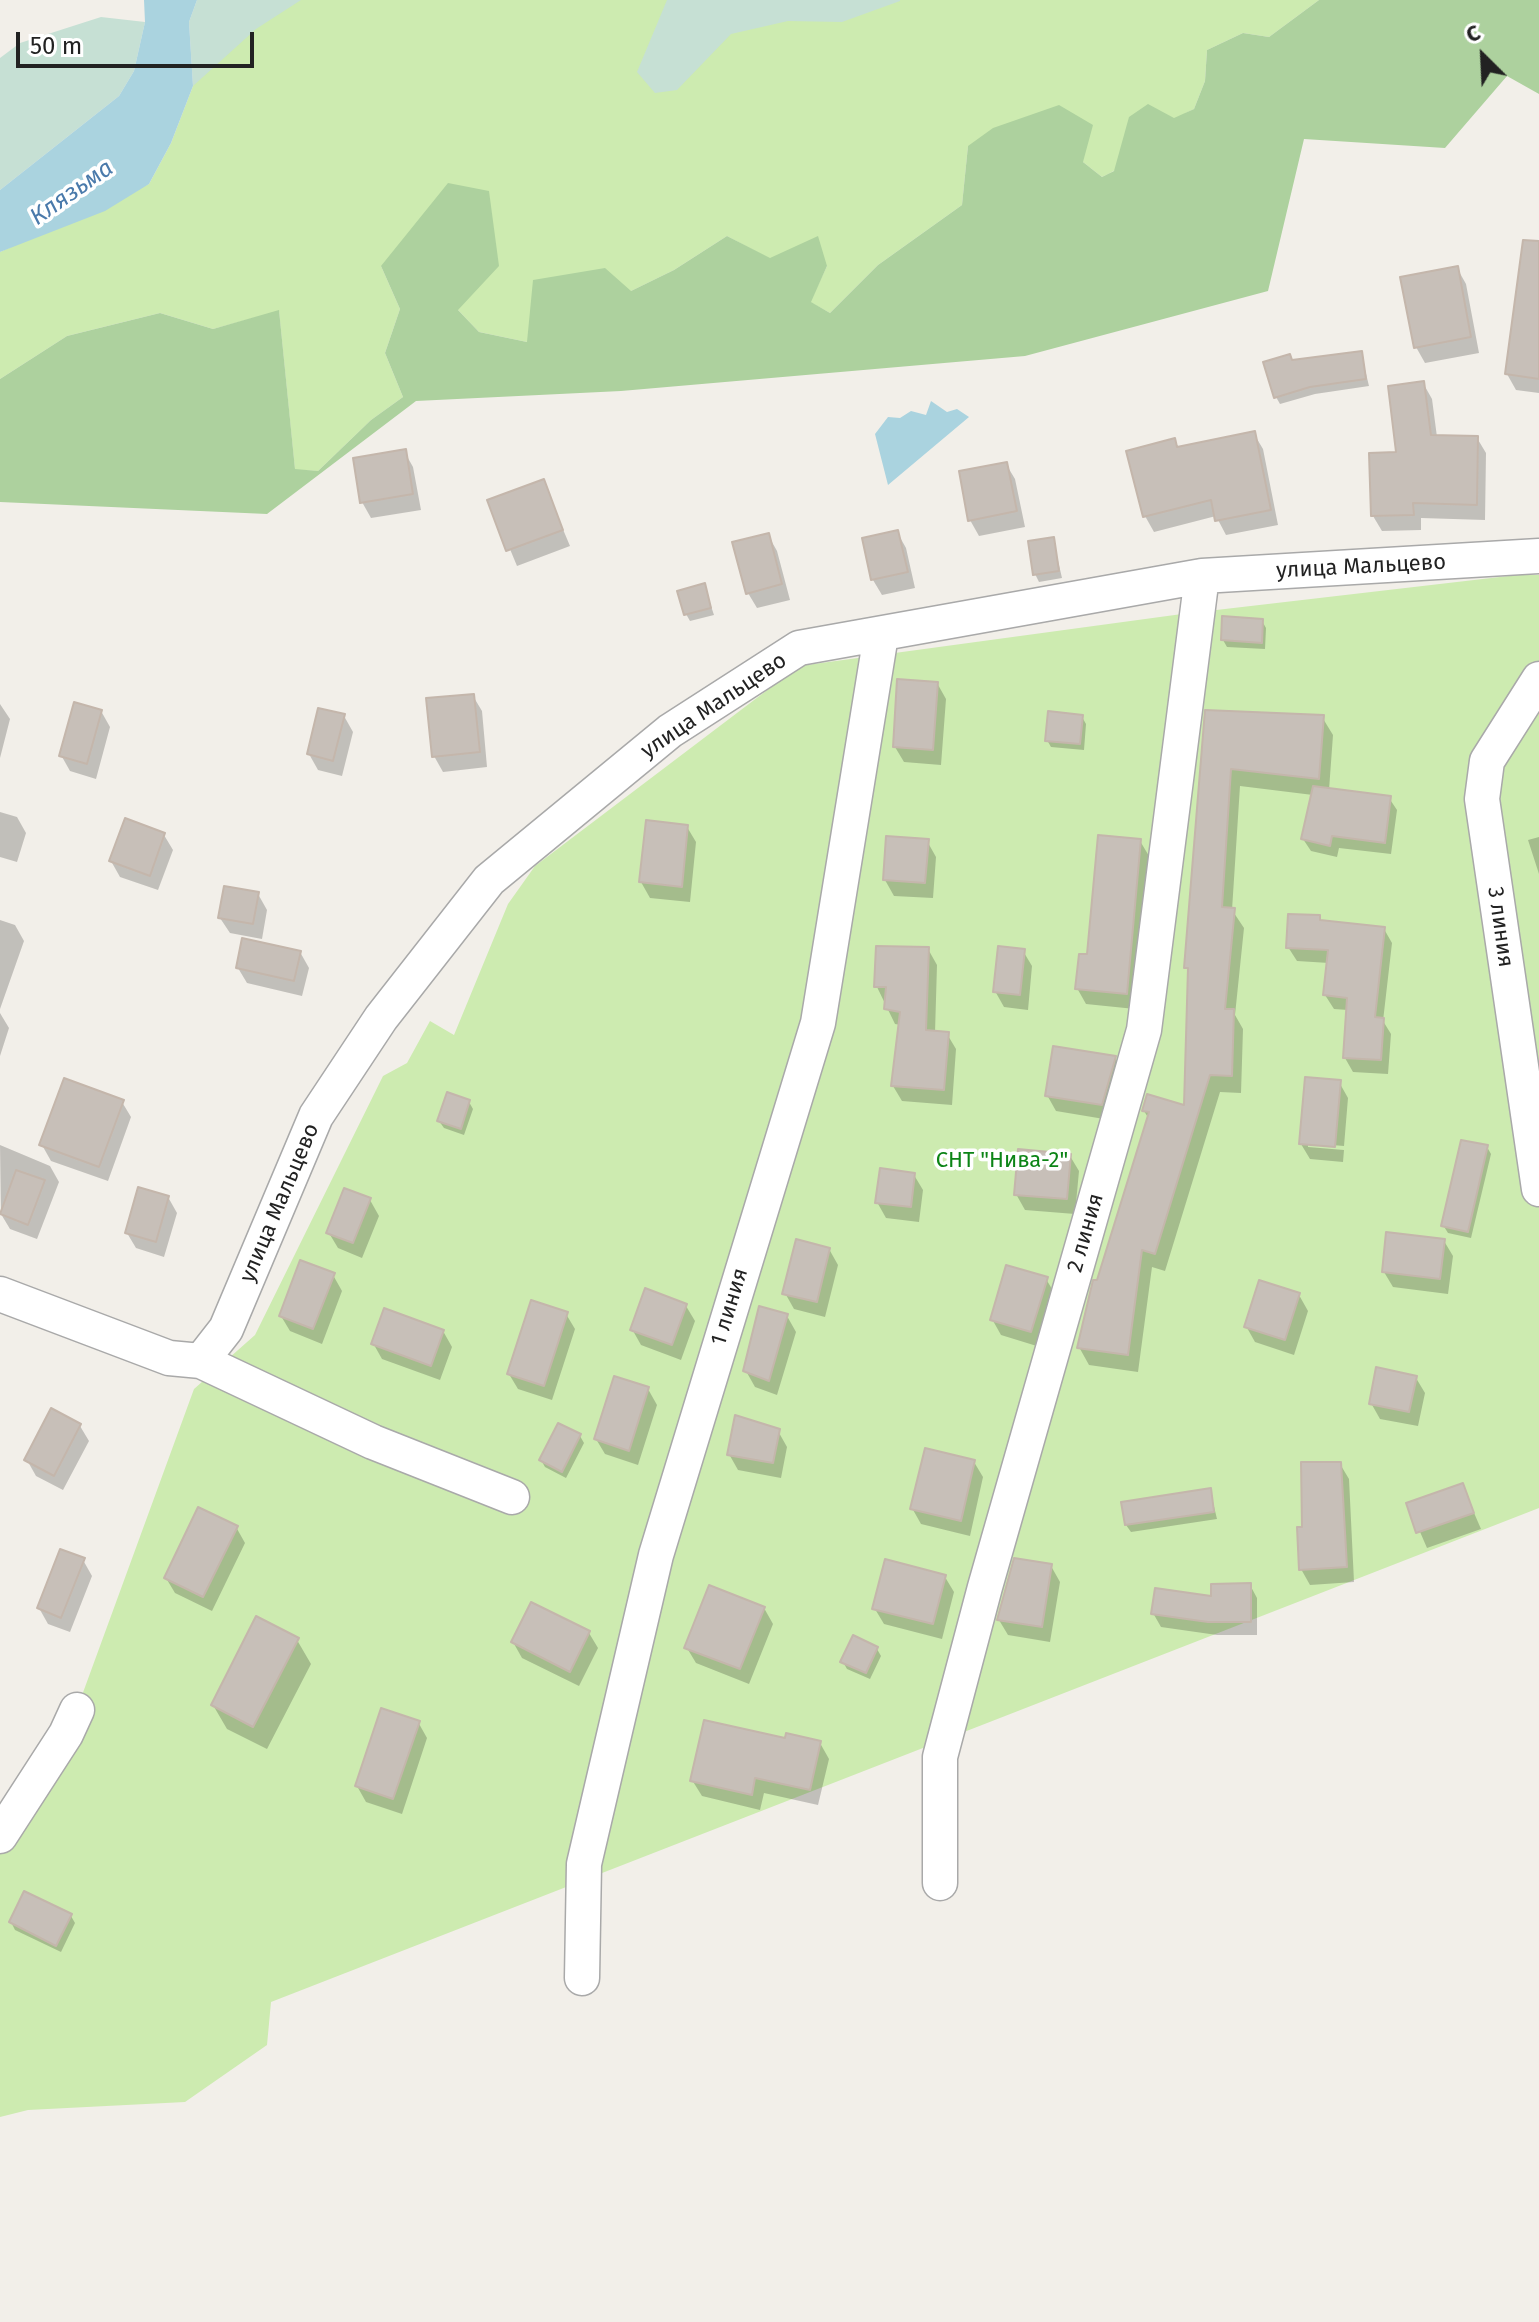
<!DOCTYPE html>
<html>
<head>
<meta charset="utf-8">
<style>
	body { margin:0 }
	#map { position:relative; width:1539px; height:2322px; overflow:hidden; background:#f2efe9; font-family:"Fira Sans",sans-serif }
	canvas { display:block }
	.north { position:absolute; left:1443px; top:16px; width:80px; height:80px; -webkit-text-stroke:6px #fff; paint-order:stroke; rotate:336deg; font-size:22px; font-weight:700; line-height:32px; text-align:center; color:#222 }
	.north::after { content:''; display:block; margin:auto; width:28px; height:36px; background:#222; clip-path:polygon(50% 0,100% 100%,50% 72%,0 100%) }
	.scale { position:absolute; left:16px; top:32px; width:238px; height:36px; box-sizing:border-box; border:4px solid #222; border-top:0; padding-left:10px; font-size:24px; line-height:28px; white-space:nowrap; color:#222; -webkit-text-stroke:6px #fff; paint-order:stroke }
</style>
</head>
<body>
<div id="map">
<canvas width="1539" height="2322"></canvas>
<div class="north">С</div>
<div class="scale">50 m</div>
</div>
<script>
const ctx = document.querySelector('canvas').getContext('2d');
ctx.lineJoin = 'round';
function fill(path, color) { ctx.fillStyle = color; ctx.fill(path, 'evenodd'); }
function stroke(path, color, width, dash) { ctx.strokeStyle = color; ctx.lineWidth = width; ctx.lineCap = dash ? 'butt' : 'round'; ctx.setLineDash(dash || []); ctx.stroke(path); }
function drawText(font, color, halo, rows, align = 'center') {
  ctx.font = font + ' "Fira Sans",sans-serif'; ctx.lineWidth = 7; ctx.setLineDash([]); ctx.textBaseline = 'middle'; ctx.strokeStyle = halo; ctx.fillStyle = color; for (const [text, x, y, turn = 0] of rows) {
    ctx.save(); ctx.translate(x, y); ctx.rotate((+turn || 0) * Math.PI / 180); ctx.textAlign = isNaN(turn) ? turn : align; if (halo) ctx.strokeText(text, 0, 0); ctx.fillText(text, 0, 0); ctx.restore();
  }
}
fill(new Path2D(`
	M197,0h1122l-50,37 -26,-4 -36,17 -2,31 -11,28c-36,16 -57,53 -92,68l-19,-15 -115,-16 -6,59 -84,60 -48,48 -20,-11 17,-36 -57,-7 -43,-23 -53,34 -147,72 -48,-10 -21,-22 -77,-44 19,43 -15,44 18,44 -32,23 -53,51 -23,-1 -16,-159 -66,18 -53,-16 -93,23 -67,43v-127l149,-68 22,-41 22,-57z
	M1517,575h22v933l-1268,494 -4,43 -82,57 -157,8 -28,7v-272l81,-147 113,-309 61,-54 128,-259 24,-13 23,-42 24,14 54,-131 27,-38 264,-200 383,-52z`), '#cdebb0');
fill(new Path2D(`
	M1319,0h220v94l-32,-18 -62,72 -141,-9 -36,152 -243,65 -404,35 -205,10 -149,113 -267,-12v-123l67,-43 93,-23 53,16 66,-19 16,159 23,2 53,-51 32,-23 -18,-44 15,-44 -19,-43 67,-83 41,8 10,75 -41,44 21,22 48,10 6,-62 72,-12 26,23 43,-21 53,-34 43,22 48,-22 9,30 -16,36 19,11 48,-48 84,-60 6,-59 25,-18 66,-23 34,20 -10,37 19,15 12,-6 15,-54 19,-13 26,14 20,-9 11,-28 2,-31 36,-17 26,4z`), '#add19e');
fill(new Path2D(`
	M197,0h104l-45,29 -63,57 -4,-64z
	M667,0h233v1l-58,21 -54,-1 -57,13 -54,56 -22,3 -18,-21z
	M101,17l44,5 -11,49 -15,25 -119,94v-132l20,-15z`), '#c6e0d4');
fill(new Path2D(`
	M144,0h53l-8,22 4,64 -22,57 -22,41 -44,27 -105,41v-62l119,-94 15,-25 11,-49z
	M931,401l16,11 10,-3 12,8 -81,68 -13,-51 13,-17 12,1 11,-7 15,4z`), '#aad3df');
fill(new Path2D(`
	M1457,268l9,16 13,69 -54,10 -9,-16z
	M1539,269v124l-23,-3 -9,-16z
	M1361,353l8,33 -54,8 -35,10 -4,-7 16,-35z
	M1423,383l9,16 5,38 40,1 9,15 -1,67 -64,-2v12l-39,1 -9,-15z
	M1254,434l9,15 15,76 -52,10 -10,-19 -62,16 -9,-16 29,-76 5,8z
	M404,451l9,16 8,43 -50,8 -9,-16z
	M1006,464l9,15 10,48 -46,9 -9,-16z
	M543,482l27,64 -53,20 -27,-65z
	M897,532l9,16 9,40 -33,7 -9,-15 -9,-41z
	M768,535l9,16 13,49 -33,8 -9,-15z
	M1053,539l9,39 -23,4 -4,-8z
	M704,585l10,30 -24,6 -4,-7z
	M1262,621l4,7 -1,21 -38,-2 -4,-7z
	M937,683l9,16 -5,66 -37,-3 -9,-15z
	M473,696l9,15 5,56 -44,5 -9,-16z
	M0,704l10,15 -10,39z
	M101,711l9,16 -14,52 -26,-8 -9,-16z
	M1207,712l115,5 11,18 -4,55 60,8 8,12 -6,44 -52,-6 -2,9 -26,-6 -8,-12 10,-44 -73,-9 -8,124 12,18 -9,87 8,14 -2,64 -21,-1 -55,179 -13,-4 -14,105 -49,-7 -10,-18 70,-228 -5,-8 42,-3 4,-134 -4,-7z
	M344,716l9,16 -11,44 -24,-6 -9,-16z
	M1082,717l4,7 -2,26 -33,-3 -4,-7z
	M0,812l17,5 9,16 -9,29 -17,-5z
	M687,827l9,15 -6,60 -40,-4 -9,-16z
	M164,835l9,15 -15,40 -38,-13 -9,-16z
	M1539,837v37l-11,-34z
	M927,841l9,16 -3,41 -39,-2 -9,-16z
	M1140,841l9,15 -14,153 -49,-5 -9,-16z
	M258,894l9,16 -5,29 -32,-6 -10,-15z
	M1319,917l3,5 62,7 8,14 -9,78 8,13 -3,40 -35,-2 -8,-14 3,-48 -14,-1 -9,-14 4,-32 -32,-2 -9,-14z
	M0,920l15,5 9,16 -24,68z
	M928,949l9,16 -2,68 12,1 9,15 -4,56 -50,-4 -9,-15 8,-61 -6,-1 -18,-37z
	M1023,951l9,15 -4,44 -24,-3 -9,-16z
	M300,952l9,16 -7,28 -55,-13 -9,-15z
	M0,1013l9,15 -9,28z
	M1115,1058l9,15 -14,47 -54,-9 -9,-16z
	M1339,1082l9,16 -4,48 -36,-3v4l36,3 -1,12 -33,-3 -9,-15z
	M122,1102l9,15 -23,64 -57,-20 -9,-16z
	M469,1102l4,7 -9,26 -20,-7 -5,-7z
	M0,1145l50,21 9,16 -22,57 -27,-10 -9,-15z
	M1487,1147l4,7 -20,84 -23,-5 -5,-8z
	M1070,1156l9,15 -4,43 -50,-4 -9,-16z
	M914,1175l9,15 -4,32 -33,-4 -9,-16z
	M168,1197l9,16 -13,44 -28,-9 -9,-15z
	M370,1200l9,16 -17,42 -24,-10 -9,-15z
	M1444,1241l9,15 -5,38 -55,-7 -9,-15z
	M829,1249l9,16 -13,52 -31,-8 -9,-16z
	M333,1275l9,16 -20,53 -32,-13 -9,-15z
	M1046,1279l9,15 -15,53 -39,-12 -9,-16z
	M1299,1295l9,16 -14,44 -39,-13 -9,-16z
	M686,1306l9,15 -14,39 -40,-15 -9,-16z
	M566,1314l9,15 -23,71 -34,-11 -9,-15z
	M787,1316l9,16 -19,63 -22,-8 -9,-16z
	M443,1331l9,16 -12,33 -58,-21 -9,-16z
	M1416,1378l9,15 -7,33 -38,-7 -9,-16z
	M648,1389l9,16 -19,60 -33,-11 -9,-15z
	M80,1426l9,15 -26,49 -27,-14 -9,-16z
	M778,1431l9,16 -6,31 -43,-8 -9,-16z
	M580,1436l4,7 -18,35 -21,-11 -4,-7z
	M974,1462l9,15 -13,59 -49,-12 -9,-16z
	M1340,1464l9,15 5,103 -44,3 -9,-16 3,-40z
	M1462,1485l19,44 -54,19 -19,-44z
	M1210,1490l7,29 -86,13 -5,-7z
	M236,1527l9,16 -33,68 -37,-18 -9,-15z
	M83,1560l9,16 -22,56 -22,-8 -9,-16z
	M1051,1566l9,16 -10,60 -42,-7 -9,-15z
	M945,1577l9,15 -12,47 -58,-15 -9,-15z
	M1250,1585l7,13v37h-40l-56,-8 -8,-14z
	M764,1608l9,16 -24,60 -53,-21 -9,-15z
	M589,1633l9,15 -19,38 -57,-28 -9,-16z
	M297,1640l14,24 -44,85 -40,-20 -14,-24z
	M877,1649l4,7 -11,23 -23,-10 -4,-7z
	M418,1722l9,16 -25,76 -36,-12 -9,-16z
	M786,1740l34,3 9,16 -11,46 -54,-12 -4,17 -58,-14 -10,-16z
	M71,1916l4,7 -14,29 -46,-22 -4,-8z`), '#0003');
const building = new Path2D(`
	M1523,240l16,1v138l-34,-5z
	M1458,266l13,71 -57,11 -14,-71z
	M1362,351l4,28 -56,8 -36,11 -11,-36 27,-8 2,6z
	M1424,381l7,54 47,1 -1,69 -64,-2 1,12 -43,1 -2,-63 27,-1 -8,-66z
	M1255,431l16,79 -56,11 -4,-21 -68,17 -17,-66 49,-13 2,9z
	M406,449l7,45 -53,9 -7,-45z
	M1007,462l10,49 -49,10 -9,-50z
	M544,479l19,51 -57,21 -19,-51z
	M898,530l10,42 -37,8 -9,-42z
	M769,533l13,51 -36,10 -14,-52z
	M1054,537l5,34 -26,4 -5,-34z
	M705,583l6,25 -27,7 -7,-24z
	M1222,616l41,3 -1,24 -41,-3z
	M897,679l41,3 -5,68 -40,-3z
	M474,694l6,58 -48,5 -6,-59z
	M74,702l28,8 -15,54 -28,-8z
	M318,708l27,6 -12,47 -26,-7z
	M1205,710l119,5 -5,64 -88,-10 -9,138 13,1 -10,101h9l-2,67 -22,-1 -55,179 -13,-4 -14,105 -51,-7 16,-68h4l52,-168 -7,-1 5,-17 37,11 4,-137h-4z
	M1048,711l35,4 -3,29 -35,-3z
	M1313,786l78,10 -6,47 -53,-7 -2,10 -29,-7z
	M125,818l40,15 -15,43 -41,-15z
	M646,820l42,5 -6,62 -43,-5z
	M1098,835l43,4 -14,155 -52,-5 4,-35h8z
	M886,836l43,3 -4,44 -42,-3z
	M224,886l35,6 -6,32 -35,-6z
	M1288,914l32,1v5l65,7 -10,90 9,1 -3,42 -38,-2 4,-60 -24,-3 5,-45 -42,-2z
	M242,938l59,13 -7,30 -58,-13z
	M876,946l53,1 -3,83 23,2 -5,58 -53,-4 9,-74 -16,-3 2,-22h-12z
	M998,946l27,3 -5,46 -27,-3z
	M1053,1046l63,10 -14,49 -57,-9z
	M1305,1077l36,3 -6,67 -36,-3z
	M64,1078l60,22 -25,67 -60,-22z
	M447,1092l23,8 -9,29 -24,-8z
	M1461,1140l27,5 -20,87 -27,-6z
	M1018,1149l53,5 -4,45 -53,-4z
	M880,1168l35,5 -4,34 -36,-4z
	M16,1170l29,10 -17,45 -28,-11z
	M138,1187l31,9 -13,46 -31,-9z
	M344,1188l27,10 -18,45 -27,-10z
	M1386,1232l59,7 -5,40 -58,-7z
	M796,1239l34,9 -13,54 -35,-8z
	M300,1260l35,13 -22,56 -34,-13z
	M1006,1265l42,12 -17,55 -41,-12z
	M1259,1280l41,13 -15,47 -41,-13z
	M645,1288l42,16 -15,41 -42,-15z
	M531,1300l37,12 -24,74 -37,-12z
	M759,1306l29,8 -19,67 -26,-10z
	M384,1308l60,22 -13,36 -60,-22z
	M1376,1367l41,9 -8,36 -40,-8z
	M614,1376l35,11 -20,64 -35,-12z
	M51,1408l30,16 -27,52 -30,-16z
	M735,1415l45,14 -7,34 -46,-8z
	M558,1423l23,11 -19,38 -23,-12z
	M925,1448l50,12 -14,61 -51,-12z
	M1301,1462h40l6,105 -48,3 -2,-43h5z
	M1463,1483l11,30 -58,20 -10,-30z
	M1211,1488l3,24 -89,13 -4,-23z
	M198,1507l40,19 -35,71 -39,-19z
	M60,1549l25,9 -24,60 -24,-10z
	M1014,1558l38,6 -10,63 -45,-7z
	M885,1559l61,16 -13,49 -61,-15z
	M1251,1583v39h-43l-57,-8 4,-26 56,8v-12z
	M709,1585l56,22 -25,62 -56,-21z
	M531,1602l59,29 -20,41 -59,-30z
	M256,1616l43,22 -46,89 -42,-22z
	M853,1635l25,12 -12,26 -26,-11z
	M381,1708l39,13 -27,78 -38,-13z
	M704,1720l81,18 1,-5 35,8 -11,49 -55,-12 -3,17 -62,-14z
	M24,1891l48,23 -16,32 -47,-24z`);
fill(building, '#c7bfb8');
stroke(building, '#c4b6ab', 2);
const minor = new Path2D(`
	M1539,679l-52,82 -5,38 57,390
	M0,1294l169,64 32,3 172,81 139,55
	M201,1361l25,-32 90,-213 65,-98 108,-138 181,-149 129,-83 403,-72 337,-20
	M0,1836l66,-102 11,-24
	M940,1883v-126l45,-170 159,-557 58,-454
	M582,1978l2,-114 72,-309 162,-532 63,-388`);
stroke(minor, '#a9a9a9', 37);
stroke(minor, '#fff', 34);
drawText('22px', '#222', '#fff', [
	["улица Мальцево",1361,567,-3],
	["улица Мальцево",714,706,-34],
	["3 линия",1500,927,82],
	["улица Мальцево",280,1203,-67],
	["2 линия",1086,1233,-74],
	["1 линия",730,1307,-73]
]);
drawText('22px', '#0c8416', '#fff', [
	["СНТ \"Нива-2\"",1002,1161]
]);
drawText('italic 24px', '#4a7aab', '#fff', [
	["Клязьма",72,193,-35]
]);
</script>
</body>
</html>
